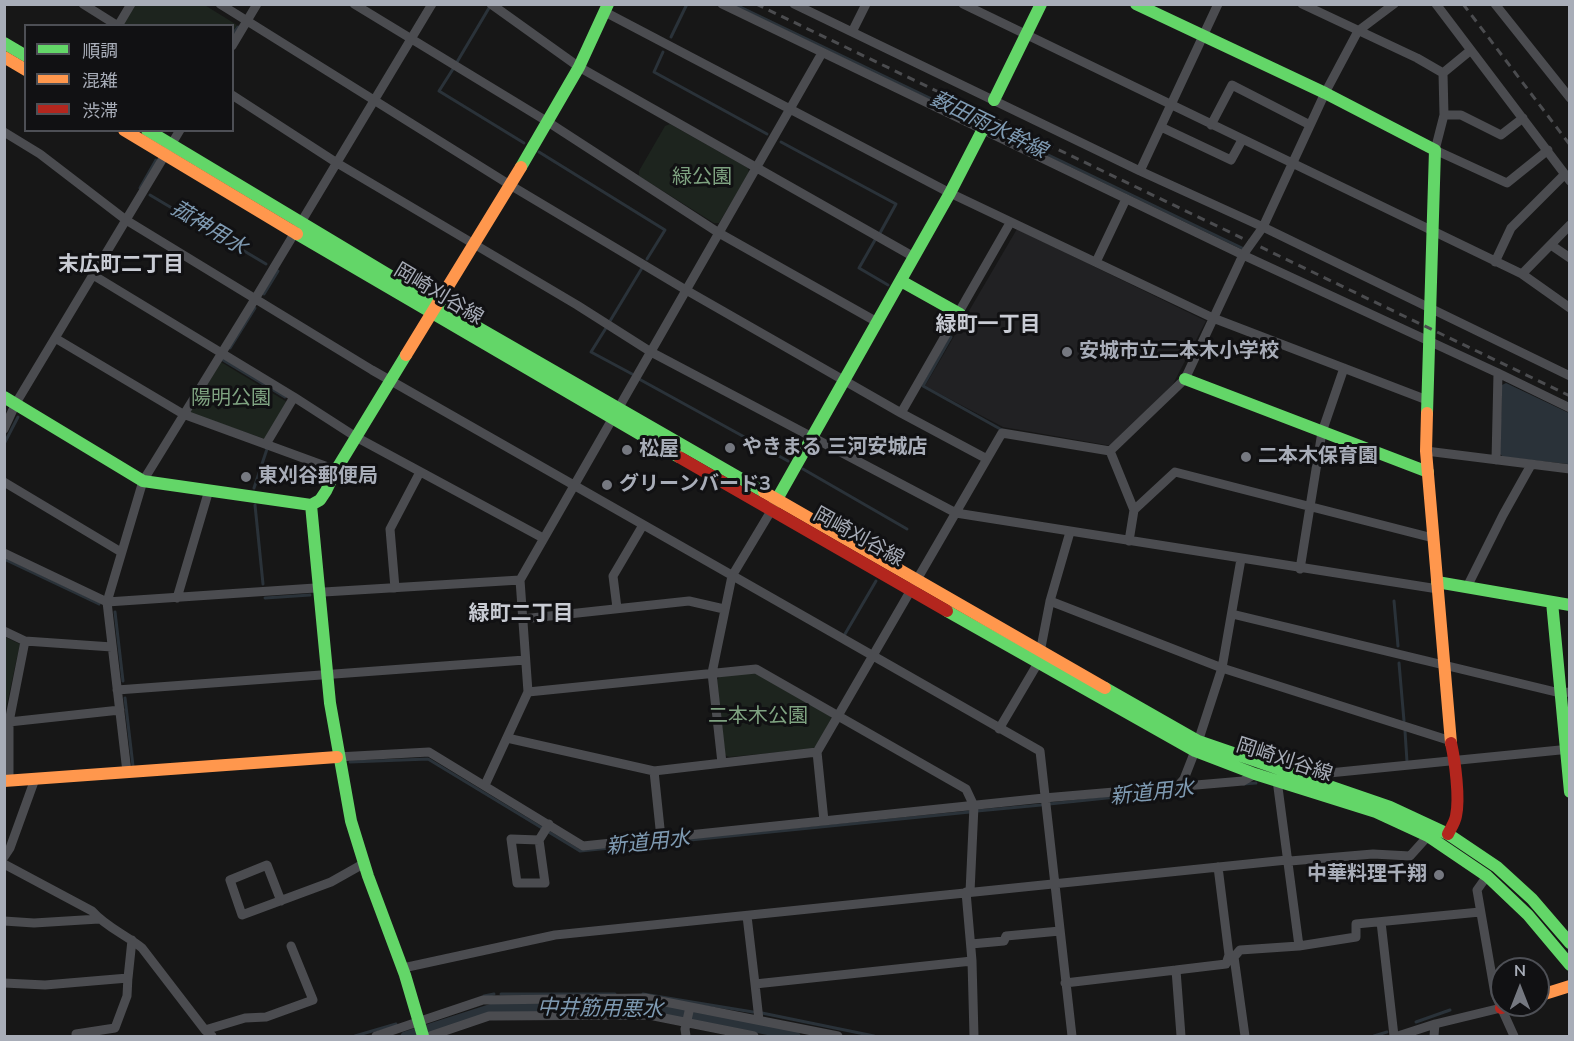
<!DOCTYPE html>
<html>
<head>
<meta charset="utf-8">
<style>
	body { margin:0 }
	#map { position:relative; width:1574px; height:1041px; overflow:hidden; background:#171717; font-family:"Nunito Sans","Noto Sans JP",sans-serif }
	canvas { display:block }
	.frame { position:absolute; inset:0; border:6px solid #a8adb8; pointer-events:none }
	.legend { position:absolute; left:24px; top:24px; width:210px; height:108px; box-sizing:border-box; background:#111113; border:2px solid #4d4f55; margin:0; padding:8px 10px; list-style:none; font-size:18px; color:#a8adb8 }
	.legend li { display:flex; align-items:center; gap:12px; height:30px }
	.legend b { width:30px; border:2px solid #4d4f55 }
	.north { position:absolute; left:1490px; top:957px; width:60px; height:60px; box-sizing:border-box; background:#111113; border:2px solid #4d4f55; border-radius:50%; rotate:0deg; font-size:16px; font-weight:700; line-height:24px; text-align:center; color:#a8adb8 }
	.north::after { content:''; display:block; margin:auto; width:21px; height:27px; background:#757880; clip-path:polygon(50% 0,100% 100%,50% 72%,0 100%) }
</style>
</head>
<body>
<div id="map">
<canvas width="1574" height="1041"></canvas>
<div class="frame"></div>
<ul class="legend">
<li><b style="height:8px;background:#63d668"></b>順調</li>
<li><b style="height:8px;background:#ff974d"></b>混雑</li>
<li><b style="height:8px;background:#b3261e"></b>渋滞</li>
</ul>
<div class="north">N</div>
</div>
<script>
const ctx = document.querySelector('canvas').getContext('2d');
ctx.lineJoin = 'round';
function fill(path, color) { ctx.fillStyle = color; ctx.fill(path, 'evenodd'); }
function stroke(path, color, width, dash) { ctx.strokeStyle = color; ctx.lineWidth = width; ctx.lineCap = dash ? 'butt' : 'round'; ctx.setLineDash(dash || []); ctx.stroke(path); }
function drawText(font, color, halo, rows, align = 'center') {
  ctx.font = font + ' "Nunito Sans","Noto Sans JP",sans-serif'; ctx.lineWidth = 6; ctx.setLineDash([]); ctx.textBaseline = 'middle'; ctx.strokeStyle = halo; ctx.fillStyle = color; for (const [text, x, y, turn = 0] of rows) {
    ctx.save(); ctx.translate(x, y); ctx.rotate((+turn || 0) * Math.PI / 180); ctx.textAlign = isNaN(turn) ? turn : align; if (halo) ctx.strokeText(text, 0, 0); ctx.fillText(text, 0, 0); ctx.restore();
  }
}
fill(new Path2D(`
	M1017,229l189,92 -33,63 -61,62 -109,-19 -78,-41z`), '#212123');
fill(new Path2D(`
	M203,4l34,21 -4,6 -1,-5h-108l-1,-5 11,-16z
	M670,124l78,44 1,5 -30,50h-5l-75,-47v-5l26,-45z
	M221,362l66,40 -22,37 -75,-26z
	M5,637l15,7 -15,69z
	M755,672l75,42 1,5 -14,27 -5,3 -83,8 -4,-2 -8,-75 3,-4z`), '#1d241e');
fill(new Path2D(`
	M1506,383l63,30 1,47 -2,4 -65,-7 -3,-3 2,-69z`), '#2a3239');
stroke(new Path2D(`
	M734,4l508,244
	M232,35l6,-8
	M671,37l16,-33
	M663,52l-9,20 113,62
	M457,62l32,-54
	M453,69l-14,22 85,52
	M781,142l115,62 -16,29
	M539,152l126,78 -18,29
	M140,188l16,-28
	M150,195l116,69
	M875,240l-16,28 29,17
	M264,294l14,-23
	M610,321l32,-53
	M606,328l-15,24 41,22
	M951,337l-28,49 79,44
	M230,348l25,-40
	M223,360l62,37
	M639,379l149,82
	M4,409l1,1
	M4,444l14,-27
	M803,469l104,60
	M254,488l13,-39
	M255,505l8,79
	M4,559l95,45
	M265,598l45,-3
	M1394,601l4,45
	M115,612l8,69
	M845,634l31,-53
	M1399,663l5,58
	M125,698l8,68
	M1405,731l2,31
	M350,762l78,-3 152,92 390,-39
	M1243,784l13,-1
	M1049,804l125,-13
	M977,811l64,-6
	M501,994h114
	M643,994l110,18
	M484,996l10,-2
	M762,1013l112,23
	M1416,1022l34,-12
	M355,1036l41,-12
	M1374,1036l13,-4`), '#2a3239', 3);
stroke(new Path2D(`
	M405,1036l87,-28 157,-1 147,29`), '#2a3239', 9);
stroke(new Path2D(`
	M83,4l35,22
	M220,4l290,181 176,105 215,123 86,46
	M354,4l194,118 171,111 158,89
	M491,4l88,63 335,190
	M722,4l521,251 255,118 72,35
	M794,4l346,167 123,56 307,149
	M963,4l559,270 48,34
	M1302,4l115,54 26,15
	M1436,4l134,177
	M1495,4l75,94
	M605,12l345,181 263,125 214,82
	M118,26l13,-22
	M852,32l14,-28
	M232,46l25,-42
	M1443,73l1,42 -9,35 72,33 41,-33
	M1443,73l28,-23
	M232,95l105,68 240,142 74,47 305,161 482,76
	M1444,115h17l40,20 22,-17
	M1211,125l21,-40 78,40
	M1161,127l70,33 11,-20
	M4,132l36,22 86,66 246,150 668,381 32,285
	M1140,171l78,-167
	M1551,245l19,13
	M1096,262l30,-63
	M1495,262l16,-34 53,-53
	M1522,274l48,-49
	M93,275l201,122 62,40 187,101
	M55,338l128,76 153,56
	M901,413l109,-190
	M4,429l12,-26 164,-273
	M266,444l28,-47
	M1110,451l75,-72 58,-124 20,-28 62,-134 33,-62 36,-27
	M1110,451l24,59 -5,31
	M1426,451l144,18
	M1496,460l2,-87
	M4,482l117,70
	M1134,510l41,-38 258,66
	M4,553l103,49 208,-14 9,4 196,-12
	M1300,569l22,-137 22,-64
	M1467,587l36,-72 28,-50
	M395,588l-5,-59 30,-57
	M177,598l32,-108
	M1050,601l172,67 229,73
	M617,608l-4,-32 30,-51
	M1232,614l328,79 10,-1
	M522,619l167,-18 35,8
	M4,631l21,10 87,6
	M117,690l408,-30
	M528,692l228,-23 210,120 8,17 -4,86
	M6,720l3,2 111,-12
	M999,729l39,-66 12,-62 20,-69
	M507,738l147,33 163,-19
	M337,757l92,-5 154,94 461,-48 199,-17 12,-7
	M722,763l-10,-90 20,-97 39,-65
	M654,771l7,67
	M127,772l-20,-170 36,-121 112,-182 177,-295
	M1277,780l22,166
	M9,781v-59l16,-81
	M1314,782l5,-8 251,-25
	M485,785l43,-93 -8,-112 302,-527
	M1177,787l7,-8 11,-28 27,-83 19,-109
	M824,821l-7,-69 185,-319 108,18
	M539,840l6,43h-28l-6,-44 28,1 10,-16
	M4,857l6,-9 25,-69
	M4,864l88,47c14,16 34,24 50,37l63,82 7,6
	M1487,876l-10,14 18,104 19,42
	M966,892l6,69 2,75
	M281,901l-14,-36 -37,15 12,35 89,-33 32,-18
	M747,916l8,68 217,-23
	M4,921l30,2 65,-4
	M1381,922l13,114
	M971,944l33,-3 2,-5 54,-5
	M1229,955l5,2 6,-7 59,-4 57,-9v-13l124,-12
	M1234,957l11,79
	M403,968l152,-33 732,-75 3,1 83,-7 37,2 18,-20
	M1176,970l50,-6 3,-9 -11,-88
	M4,983l41,2 83,-7 4,-38
	M1065,983l111,-13 5,66
	M755,984l4,36
	M205,1030l40,-12 21,-1 47,-17 -22,-54
	M76,1034l39,-6 12,-32 1,-20
	M376,1036l107,-36 162,-2 193,38
	M430,1036l59,-20 160,-1 105,21
	M686,1036l-1,-7 5,-22
	M1398,1036l37,-12 66,-16
	M1434,1036l1,-12`), '#4b4c50', 9);
stroke(new Path2D(`
	M1136,4l189,89 110,57 -8,263
	M4,43l22,13
	M994,100l47,-96
	M147,130l290,174 327,188
	M521,167l58,-100 29,-63
	M297,234l382,223
	M901,281l59,33
	M1185,379l243,93
	M4,397l139,84 168,24 9,-5 6,-9 10,-21 70,-115
	M311,505l19,198 21,118 17,55 37,99 18,61
	M772,508l178,-315 33,-64
	M1437,582l133,23
	M1552,602l18,190
	M947,611l248,140 60,23 121,38 52,24 59,40 41,39 42,50
	M1105,688l93,53 192,66 58,27 49,33 35,32 38,44`), '#63d668', 12);
stroke(new Path2D(`
	M4,57l22,13
	M124,130l173,104
	M406,355l115,-188
	M1427,413l-1,38 25,292
	M764,492l341,196
	M4,781l333,-24
	M1538,996l32,-10`), '#ff974d', 12);
stroke(new Path2D(`
	M679,457l268,154
	M1448,834c3,-6 7,-12 8,-18 4,-18 -1,-55 -5,-73
	M1501,1008l9,-3`), '#b3261e', 12);
stroke(new Path2D(`
	M756,4l814,392
	M1463,4l107,141`), '#4b4c4f', 3, [8, 6]);
for (const [x, y, r, color] of [
	[1067,352,6,"#757880"],
	[730,448,6,"#757880"],
	[627,450,6,"#757880"],
	[1246,457,6,"#757880"],
	[246,477,6,"#757880"],
	[607,485,6,"#757880"],
	[1439,875,6,"#757880"]
]) { const dot = new Path2D(); dot.arc(x, y, r, 0, 2 * Math.PI); ctx.fillStyle = color; ctx.fill(dot); stroke(dot, '#111113', 2); }
drawText('20px', '#7fa381', '#111113', [
	["緑公園",702,178],
	["陽明公園",231,399],
	["二本木公園",758,717]
]);
drawText('20px', '#a8adb8', '#111113', [
	["岡崎刈谷線",438,295,31],
	["岡崎刈谷線",858,538,29],
	["岡崎刈谷線",1284,761,18]
]);
drawText('bold 20px', '#a8adb8', '#111113', [
	["安城市立二本木小学校",1079,352],
	["やきまる 三河安城店",742,448],
	["松屋",639,450],
	["二本木保育園",1258,457],
	["東刈谷郵便局",258,477],
	["グリーンバード3",619,485],
	["中華料理千翔",1427,875,"right"]
], 'left');
drawText('italic 21px', '#7f9bb3', '#111113', [
	["薮田雨水幹線",988,126,26],
	["菰神用水",208,229,31],
	["新道用水",1152,794,-6],
	["新道用水",648,844,-6],
	["中井筋用悪水",600,1010,1]
]);
drawText('bold 21px', '#c9ccd4', '#111113', [
	["末広町二丁目",121,266],
	["緑町一丁目",988,326],
	["緑町二丁目",521,615]
]);
</script>
</body>
</html>
